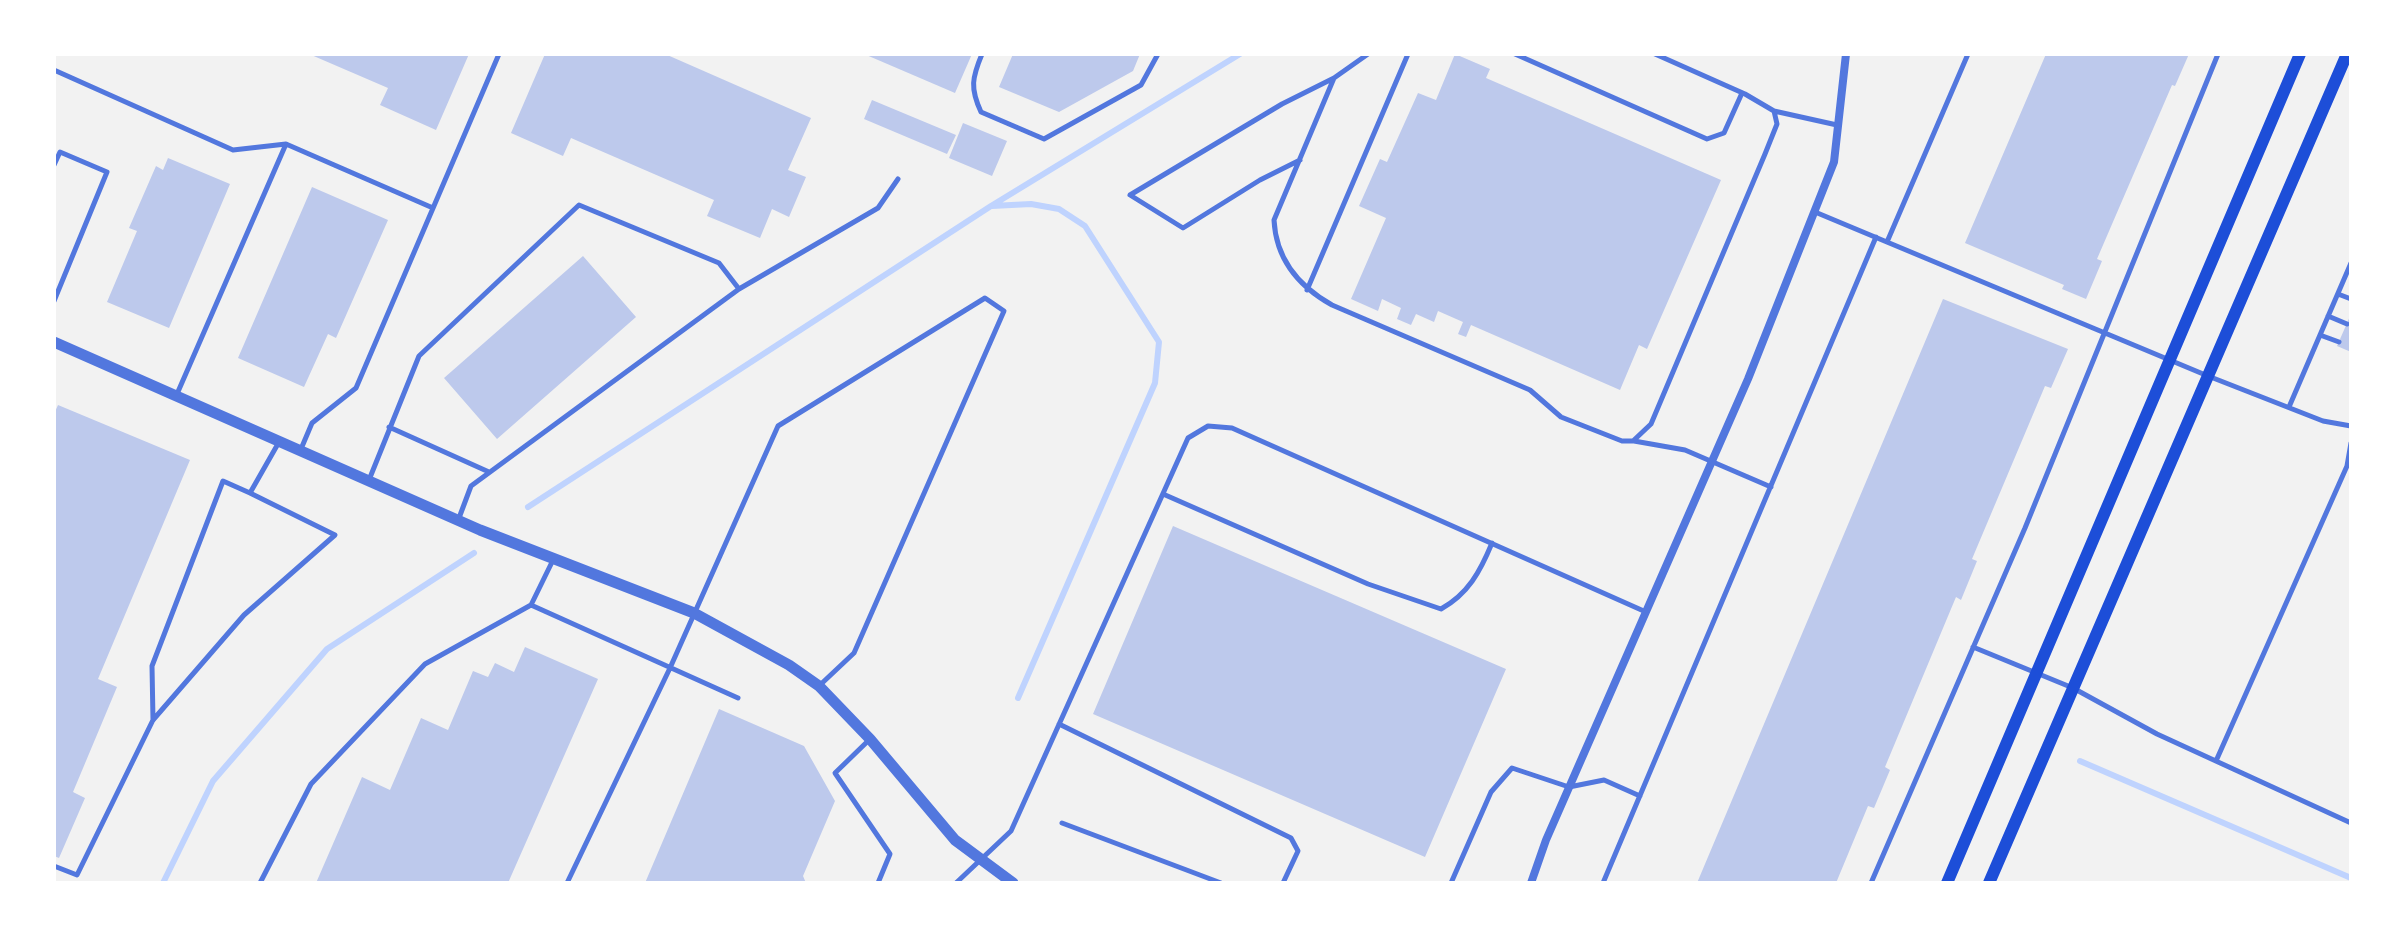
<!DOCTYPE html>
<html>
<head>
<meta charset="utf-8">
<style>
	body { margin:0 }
	#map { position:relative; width:2405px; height:937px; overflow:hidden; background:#f2f2f2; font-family:"IBM Plex Sans",sans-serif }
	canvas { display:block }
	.frame { position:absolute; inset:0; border:56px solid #fff; pointer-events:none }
</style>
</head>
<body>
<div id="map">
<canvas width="2405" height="937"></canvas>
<div class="frame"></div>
</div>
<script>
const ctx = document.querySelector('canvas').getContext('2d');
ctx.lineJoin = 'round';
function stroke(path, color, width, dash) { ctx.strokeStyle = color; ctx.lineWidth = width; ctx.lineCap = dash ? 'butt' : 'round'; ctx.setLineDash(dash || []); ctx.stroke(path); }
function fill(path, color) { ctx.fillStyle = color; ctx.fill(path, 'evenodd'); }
stroke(new Path2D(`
	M992,206l39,-2 28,5 26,17 74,116 -4,41 -137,315
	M528,507l463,-301 249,-152
	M2080,761l271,117
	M163,883l50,-102 114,-132 147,-96`), '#bfd3fe', 6);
fill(new Path2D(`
	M309,54h160l-33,76 -56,-25 8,-17z
	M545,54h120l146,64 -23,52 18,7 -17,40 -17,-8 -12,29 -53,-22 7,-16 -143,-62 -8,18 -52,-23z
	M864,54h108l-17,39z
	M1013,54h127l-7,17 -74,41 -60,-25z
	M1455,54l35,15 -4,9 235,102 -74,169 -8,-4 -19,45 -149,-65 -5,12 -8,-3 5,-12 -25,-11 -4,11 -18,-8 -5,11 -14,-6 4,-11 -19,-9 -4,12 -27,-12 35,-81 -27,-12 21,-47 7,3 31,-69 18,7z
	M2046,54h143l-14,32 -3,-1 -75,174 5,2 -16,38 -24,-10 2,-4 -99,-42z
	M872,100l84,35 -9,19 -83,-35z
	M963,123l44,18 -15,35 -43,-18z
	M168,158l62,26 -61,144 -62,-26 30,-71 -8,-3 27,-62 7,4z
	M312,187l76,33 -52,118 -8,-4 -24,53 -66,-29z
	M583,256l53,61 -139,122 -53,-61z
	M1943,299l125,50 -17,39 -6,-2 -73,173 5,2 -16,39 -5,-3 -71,170 5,3 -16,38 -6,-2 -32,77h-139z
	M2351,314v38l-14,-6z
	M58,405l132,55 -92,219 19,8 -44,105 12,6 -26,60 -5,-2v-442z
	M1173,526l333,143 -81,188 -332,-143z
	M525,647l73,32 -90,204h-192l46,-106 28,13 31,-72 27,12 25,-59 15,6 7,-14 19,9z
	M719,709l85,37 31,55 -32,75 3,7h-161z`), '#bdc9ec');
stroke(new Path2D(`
	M982,54c-10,24 -12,34 -1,58l63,27 97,-54 17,-31
	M1368,54l-34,24 -60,142c2,39 24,66 58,85l198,85 31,27 61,24h11l18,-17 114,-270 12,-30 -3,-13
	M1515,54l192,85 17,-6 18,-40
	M1655,54l90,40 29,17 63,14
	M54,70l179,80 53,-6 147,64
	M1300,160l-40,20 -77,48 -53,-33 152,-91 52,-26
	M54,165l6,-13 47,20 -53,129
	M1815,212l393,164 115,45 28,5
	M1887,242l81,-188
	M1307,290l101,-236
	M2338,294l13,5
	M2328,316l19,8
	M2320,335l19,7
	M177,394l109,-250
	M2289,407l62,-144
	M389,427l100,45
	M1634,441l51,9 86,37
	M301,449l11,-26 44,-35 143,-334
	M369,480l50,-124 160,-151 140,58 20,26
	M1163,494l205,90 73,25c27,-15 39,-37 51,-66
	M459,518l12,-32 268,-197 139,-81 20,-29
	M531,605l23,-47
	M1973,647l100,41 84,46 194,89
	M153,720l-1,-54 71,-185 27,12
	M1059,724l232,114 7,13 -15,32
	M869,740l-34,33 55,81 -12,29
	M2216,761l131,-295 4,-23
	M1062,823l159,60
	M54,866l23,9 76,-155 91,-105 91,-80 -85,-42 29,-51
	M260,883l51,-99 114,-120 106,-59 207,93
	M567,883l103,-215 108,-242 207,-128 19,13 -150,342 -34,32
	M956,883l55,-52 177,-393 20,-12 24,2 414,184
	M1451,883l40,-91 21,-24 57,19 35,-7 36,16
	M1603,883l273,-646
	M1871,883l154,-355 193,-474`), '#5277de', 5);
stroke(new Path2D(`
	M1531,883l15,-43 202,-461 86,-217 12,-108`), '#5277de', 8);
stroke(new Path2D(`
	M54,342l426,188 214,83 95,52 30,21 51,53 85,101 58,43`), '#5277de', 11);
stroke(new Path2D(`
	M1947,883l353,-829
	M1989,883l358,-829`), '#1d4ed8', 12);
</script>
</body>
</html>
